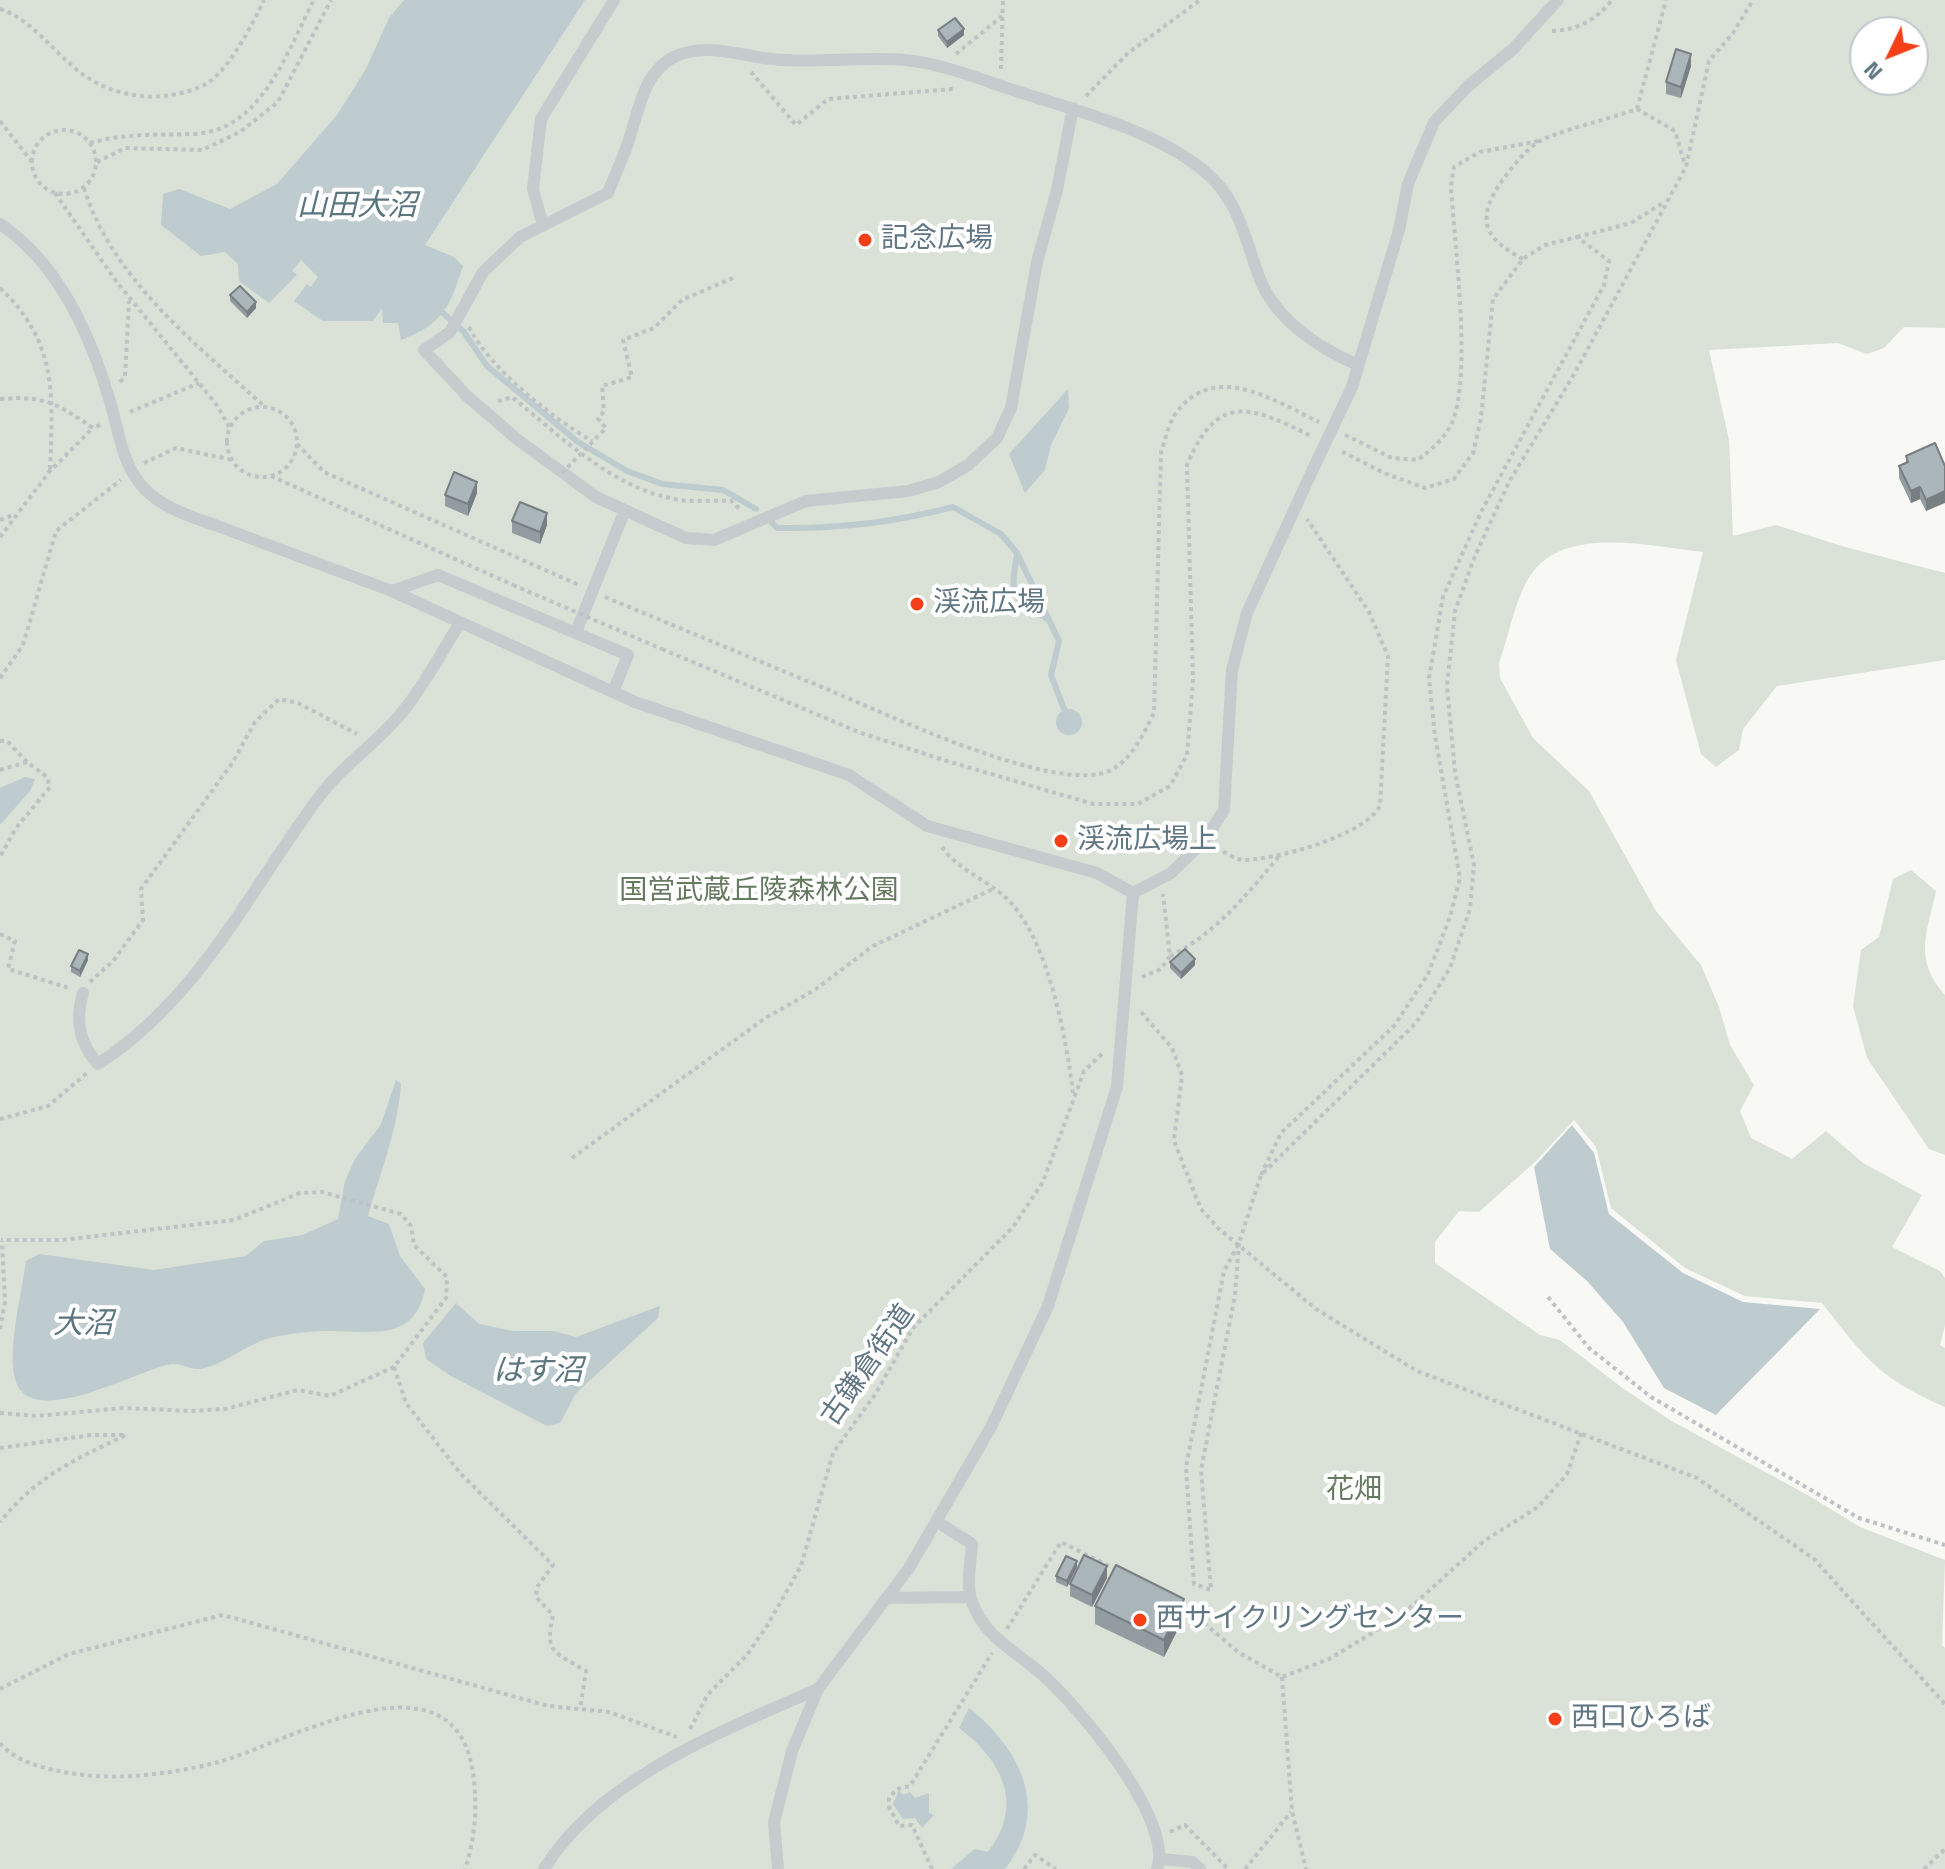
<!DOCTYPE html>
<html>
<head>
<meta charset="utf-8">
<style>
	body { margin:0 }
	#map { position:relative; width:1945px; height:1869px; overflow:hidden; background:#f8f8f5; font-family:"Titillium Web",sans-serif }
	canvas { display:block }
	.north { position:absolute; left:1849px; top:16px; width:80px; height:80px; box-sizing:border-box; background:#fff; border:2px solid #bfc8cd; border-radius:50%; rotate:227deg; font-size:22px; font-weight:700; line-height:32px; text-align:center; color:#607683 }
	.north::after { content:''; display:block; margin:auto; width:28px; height:36px; background:#f43f19; clip-path:polygon(50% 0,100% 100%,50% 72%,0 100%) }
</style>
</head>
<body>
<div id="map">
<canvas width="1945" height="1869"></canvas>
<div class="north">N</div>
</div>
<script>
const ctx = document.querySelector('canvas').getContext('2d');
ctx.lineJoin = 'round';
function fill(path, color) { ctx.fillStyle = color; ctx.fill(path, 'evenodd'); }
function stroke(path, color, width, dash) { ctx.strokeStyle = color; ctx.lineWidth = width; ctx.lineCap = dash ? 'butt' : 'round'; ctx.setLineDash(dash || []); ctx.stroke(path); }
function drawText(font, color, halo, rows, align = 'center') {
  ctx.font = font + ' "Titillium Web","Noto Sans JP",sans-serif'; ctx.lineWidth = 8; ctx.setLineDash([]); ctx.textBaseline = 'middle'; ctx.strokeStyle = halo; ctx.fillStyle = color; for (const [text, x, y, turn = 0] of rows) {
    ctx.save(); ctx.translate(x, y); ctx.rotate((+turn || 0) * Math.PI / 180); ctx.textAlign = isNaN(turn) ? turn : align; if (halo) ctx.strokeText(text, 0, 0); ctx.fillText(text, 0, 0); ctx.restore();
  }
}
fill(new Path2D(`
	M0,0h1945v328l-41,-1 -20,21 -17,6 -29,-11 -129,7 20,90 4,96 43,-11 69,22 100,26v87l-168,26 -34,43 -4,21 -23,17 -15,-13 -25,-94 27,-108c-52,-5 -139,-28 -173,24 -14,20 -22,63 -31,87l1,15 33,60 56,53 67,120 45,54 18,42 11,38 24,40 -14,26 11,27 41,21 34,-28 37,32 59,32 -30,52 48,24 5,7v47l-5,20 5,3v59c-66,-29 -80,-49 -123,-104l-77,-7 -60,-28 -74,-60 -15,-61 -22,-27 -38,41 -57,51 -20,-1 -24,31v21l105,72 20,5 61,47 49,33 141,77 49,30 85,33 -3,85 3,3v221h-1945zM1865,32h48v48h-48z
	M1911,870l25,21c-9,42 -23,68 9,104v160l-16,-6 -62,-91 -14,-52 8,-56 18,-13 14,-58z`), '#dae1d6');
fill(new Path2D(`
	M404,0h181l-160,245 29,12 9,9c-14,42 -19,57 -62,74l-3,-17h-15l-1,-15 -9,13h-50l-29,-20 13,-17 4,3 7,-10 -17,-17 -9,11 5,4 -28,28 -30,-22 -1,-17 -13,-12 -24,4 -40,-31 2,-31 16,-5 51,20 47,-25 60,-69 29,-46 23,-51z
	M1068,389l1,19 -18,37 -6,25 -20,23 -16,-39z
	M1056 722a13 13 0 1 1 26 0a13 13 0 1 1-26 0Z
	M25,777l10,2 -5,12 -30,34v-37z
	M396,1080l5,4c-3,45 -21,89 -33,132l21,8 11,32 25,33c-11,55 -56,41 -98,42 -16,0 -33,2 -48,5 -28,4 -51,27 -78,33 -10,1 -20,-6 -30,-5 -33,6 -138,66 -155,18 -10,-29 6,-89 10,-121l13,-7 115,16 92,-14 18,-15 39,-6 35,-16 7,-38 10,-22 26,-35z
	M1572,1125l22,28 15,61 74,59 60,29 77,7 -104,106 -52,-27 -41,-66 -36,-41 -37,-32 -16,-82z
	M456,1303l23,21 34,7h40l23,6 84,-31 -2,12 -82,75 -16,30 -13,3 -98,-51 -23,-16 -3,-16z
	M969,1708c51,40 83,102 36,161h-54l24,-20 13,3c37,-47 14,-92 -29,-124z
	M899,1790l4,5 7,-3 5,6 14,-5v20l5,2 -12,13 -7,-10 -12,1 -10,-15z`), '#becbcf');
stroke(new Path2D(`
	M444,314l20,18 23,34 91,76 49,29 35,13 61,6 33,19
	M772,523l5,5c60,1 119,-6 176,-21l48,27 16,19 42,88 -8,34 13,34
	M1017,554c-7,40 -6,46 31,65`), '#becbcf', 6);
stroke(new Path2D(`
	M0,9c33,11 54,44 81,64 34,26 84,31 123,12 24,-12 49,-62 60,-85
	M1552,31c26,-1 44,-11 60,-31
	M956,54l46,-38
	M1001,69l2,-69
	M751,72l45,53 32,-26 125,-10
	M1086,96l41,-42 73,-54
	M1637,109l29,-109
	M0,121l32,41
	M32 162a32 32 0 1 1 64 0a32 32 0 1 1-64 0Z
	M90,143c36,-10 67,-8 104,-9 68,-3 93,-83 120,-134
	M97,162l28,-14 77,2 38,-18 38,-30 53,-102
	M84,188c28,91 112,156 181,219
	M55,193l61,88 100,123 14,24
	M1577,237l54,-14 32,-20
	M1523,259c-42,-22 -47,-42 -19,-81 9,-12 21,-27 34,-36 13,-9 78,-25 99,-33l38,22 10,34
	M0,288c58,54 53,109 50,183
	M469,327c22,43 82,90 123,114
	M120,382l5,-6 4,-75
	M0,399c45,-4 57,5 93,29l7,-3
	M498,401l14,-4c47,38 96,87 157,101 19,5 42,2 62,3l10,9
	M227 442a35 35 0 1 1 70 0a35 35 0 1 1-70 0Z
	M130,412l69,-29
	M1345,435l47,23 26,2c13,-10 25,-20 33,-35 22,-46 3,-183 0,-239l3,-19 26,-15 59,-11
	M297,444l27,28 255,113
	M144,463l32,-15 57,12
	M271,476l242,109
	M0,520l13,-5
	M0,537l50,-66 43,-43
	M605,597c75,31 149,62 224,93 62,26 207,95 270,84 29,-5 44,-39 55,-61l7,-261c4,-11 7,-26 13,-36 38,-57 99,-16 145,6
	M662,649l199,84 86,28 146,43h45l32,-18 17,-31 6,-75 -6,-215c31,-74 64,-59 126,-28
	M0,678l23,-33 33,-114 65,-51
	M0,741h7l20,21
	M0,770l27,-8 20,15 3,10 -34,41 -16,29
	M942,847c15,22 43,32 63,50 43,39 61,140 68,196
	M1216,848c9,4 19,12 28,12 34,-1 120,-24 136,-54l8,-150 -19,-44 -62,-93
	M0,934l15,7 -7,28 61,19
	M1170,956c46,-22 78,-63 111,-102
	M1142,977l19,-8 9,-13 -7,-62
	M90,982l23,-21 30,-41 -2,-31 92,-127 22,-40 24,-23 19,4 59,31
	M1141,1012l31,36 10,27 -8,66 27,68 18,20 97,80 101,62 280,107 117,81 131,145
	M0,1119l48,-13 39,-33
	M572,1158l192,-139 52,-30 57,-43 120,-57
	M1261,1175l20,-42 114,-108 33,-51 22,-57 10,-39 -25,-142 -6,-58 14,-81 38,-85 123,-227 5,-24 -32,-24 -32,8 -22,14 -30,40 -12,119 -8,35 -19,26 -29,9 -41,-15 -45,-23
	M1239,1243l-4,52 -34,175 10,120 -17,-6 -8,-117 38,-196 15,-28 22,-68 155,-152 34,-55 20,-59 4,-44 -19,-93 -8,-86 8,-75 20,-55 34,-74 64,-106 113,-209 23,-106 24,-28 20,-33
	M1548,1297l41,51 62,49 208,121 86,27
	M0,1329l5,-27 -3,-61
	M394,1367l12,36 54,70 93,92 -16,22 -1,10 17,18c-9,39 2,37 33,56l-6,38
	M0,1413l37,3 86,-8 69,3 33,-2 73,-19 32,6 64,-29 52,-69 1,-21 -33,-32 -3,-19 -10,-12 -79,-22 -22,1 -66,27 -172,20h-61
	M0,1448l91,-13h35c-52,25 -89,41 -126,87
	M1180,1602l58,50 44,25 47,-18 45,-27 38,-26 72,-65 54,-34 29,-33 15,-43
	M1007,1629l54,-87 54,27
	M1282,1677l10,134 14,58
	M0,1689l69,-35 154,-39 325,91 61,6 68,25
	M690,1729l18,-35 39,-39 20,-29 34,-60 32,-113 43,-60 37,-65 100,-101 30,-45 41,-111 20,-19
	M0,1743c14,17 38,24 59,28 49,11 107,4 156,-8 66,-17 234,-118 257,4 6,34 4,69 -7,102
	M1170,1832l15,-7 43,44
	M932,1869l-20,-44 -13,1 -10,-19v-9l8,-9 13,-3 82,-133
	M1024,1869l11,-14 21,14
	M1245,1869l46,-57
	M1924,1869l21,-20`), '#bfc2c4', 4, [4, 4]);
stroke(new Path2D(`
	M1073,108l-16,82 -20,72 -26,146 -14,30 -29,27 -29,17 -31,9 -102,10 -92,39 -28,-2 -90,-41 -78,-57 -51,-44 -43,-46 26,-18 33,-60 37,-35 88,-44c7,-18 16,-37 22,-56 9,-29 14,-66 46,-81 31,-14 65,0 96,3 43,5 88,-3 133,1 33,3 67,16 99,27 62,21 148,41 199,83 35,28 41,65 55,104 15,44 60,74 100,91
	M0,224c66,44 100,133 118,208
	M543,226l-10,-37 8,-70 73,-119
	M1352,387l47,-157 9,-46 26,-62 34,-36 45,-37 45,-49
	M212,524l180,67 243,111 214,73 78,51 170,47 36,20
	M392,591l46,-16 190,80 -15,37
	M576,632l49,-122
	M1133,893l38,-20 33,-32 20,-31 8,-140 15,-57 66,-144
	M83,993c-8,27 -4,50 15,71 102,-66 150,-172 221,-267 23,-32 60,-55 85,-87 21,-26 38,-59 56,-87
	M936,1521l36,23c-1,16 -6,40 -1,55 12,36 38,48 66,71 37,30 138,150 120,199
	M887,1598l82,-1
	M1161,1859l31,3 8,7
	M544,1869c56,-91 180,-139 274,-180
	M778,1869l-4,-47 18,-71 26,-62 91,-121 82,-141 57,-121 69,-219 16,-194`), '#c6cbce', 12);
stroke(new Path2D(`
	M562,473l44,-45 -8,-9 6,-8 -2,-25 30,-9 -9,-37 31,-12 28,-28 51,-22
	M513,585l149,64`), '#bfc2c4', 4, [4, 4]);
stroke(new Path2D(`
	M118,432c14,61 39,73 94,92
	M1313,469l39,-82`), '#c6cbce', 12);
fill(new Path2D(`
	M938,30l26,5 -17,13 -9,-12z
	M1691,66l-10,32 -15,-4v-12z
	M230,295l26,13 -9,10 -17,-17z
	M1906,456l39,10 -19,45 -6,-12 -9,4 -12,-25v-12l7,-3z
	M477,493l-9,23 -23,-10v-11z
	M512,521l35,4 -7,19 -28,-11z
	M88,960l-8,17 -9,-5v-6z
	M1170,962l25,3 -14,14 -11,-11z
	M1077,1567l-10,20 -11,-5v-6z
	M1107,1578l-15,29 -22,-11v-12z
	M1095,1606l89,11 -20,40 -69,-33z`), '#939da1');
fill(new Path2D(`
	M964,29v6l-17,13v-6z
	M1691,54v12l-10,32v-11z
	M256,302v6l-9,10v-6z
	M477,482v11l-9,23v-12z
	M1920,487v12l-9,4v-12z
	M1945,491v12l-19,8v-11z
	M547,513v12l-7,19v-12z
	M88,954v6l-8,17v-6z
	M1195,959v6l-14,14v-6z
	M1077,1561v6l-10,20v-6z
	M1107,1566v12l-15,29v-12z
	M1184,1599v18l-20,40v-17z`), '#787f83');
const building = new Path2D(`
	M955,18l9,11 -17,13 -9,-12z
	M1676,49l15,5 -10,33 -15,-5z
	M240,286l16,16 -9,10 -17,-17z
	M1935,443l10,23v25l-19,9 -6,-13 -9,4 -12,-25 9,-4 -2,-6z
	M454,472l23,10 -9,22 -23,-9z
	M520,502l27,11 -7,19 -28,-11z
	M1185,949l10,10 -14,14 -11,-11z
	M79,950l9,4 -8,17 -9,-5z
	M1084,1555l23,11 -15,29 -22,-11z
	M1066,1556l11,5 -10,20 -11,-5z
	M1116,1565l68,34 -20,41 -69,-34z`);
fill(building, '#abb6bb');
stroke(building, '#787f83', 2);
for (const [x, y, r, color] of [
	[865,240,8,"#f43f19"],
	[917,604,8,"#f43f19"],
	[1061,841,8,"#f43f19"],
	[1140,1620,8,"#f43f19"],
	[1555,1719,8,"#f43f19"]
]) { const dot = new Path2D(); dot.arc(x, y, r, 0, 2 * Math.PI); ctx.fillStyle = color; ctx.fill(dot); stroke(dot, '#fff', 3); }
drawText('28px', '#607683', '#fff', [
	["記念広場",881,240],
	["渓流広場",933,604],
	["渓流広場上",1077,841],
	["西サイクリングセンター",1156,1620],
	["西口ひろば",1571,1719]
], 'left');
drawText('28px', '#667a60', '#fff', [
	["国営武蔵丘陵森林公園",759,892],
	["花畑",1354,1491]
]);
drawText('28px', '#607683', '#fff', [
	["古鎌倉街道",869,1366,-55]
]);
drawText('italic 30px', '#5b767e', '#fff', [
	["山田大沼",357,208],
	["大沼",83,1326],
	["はす沼",538,1373]
]);
</script>
</body>
</html>
